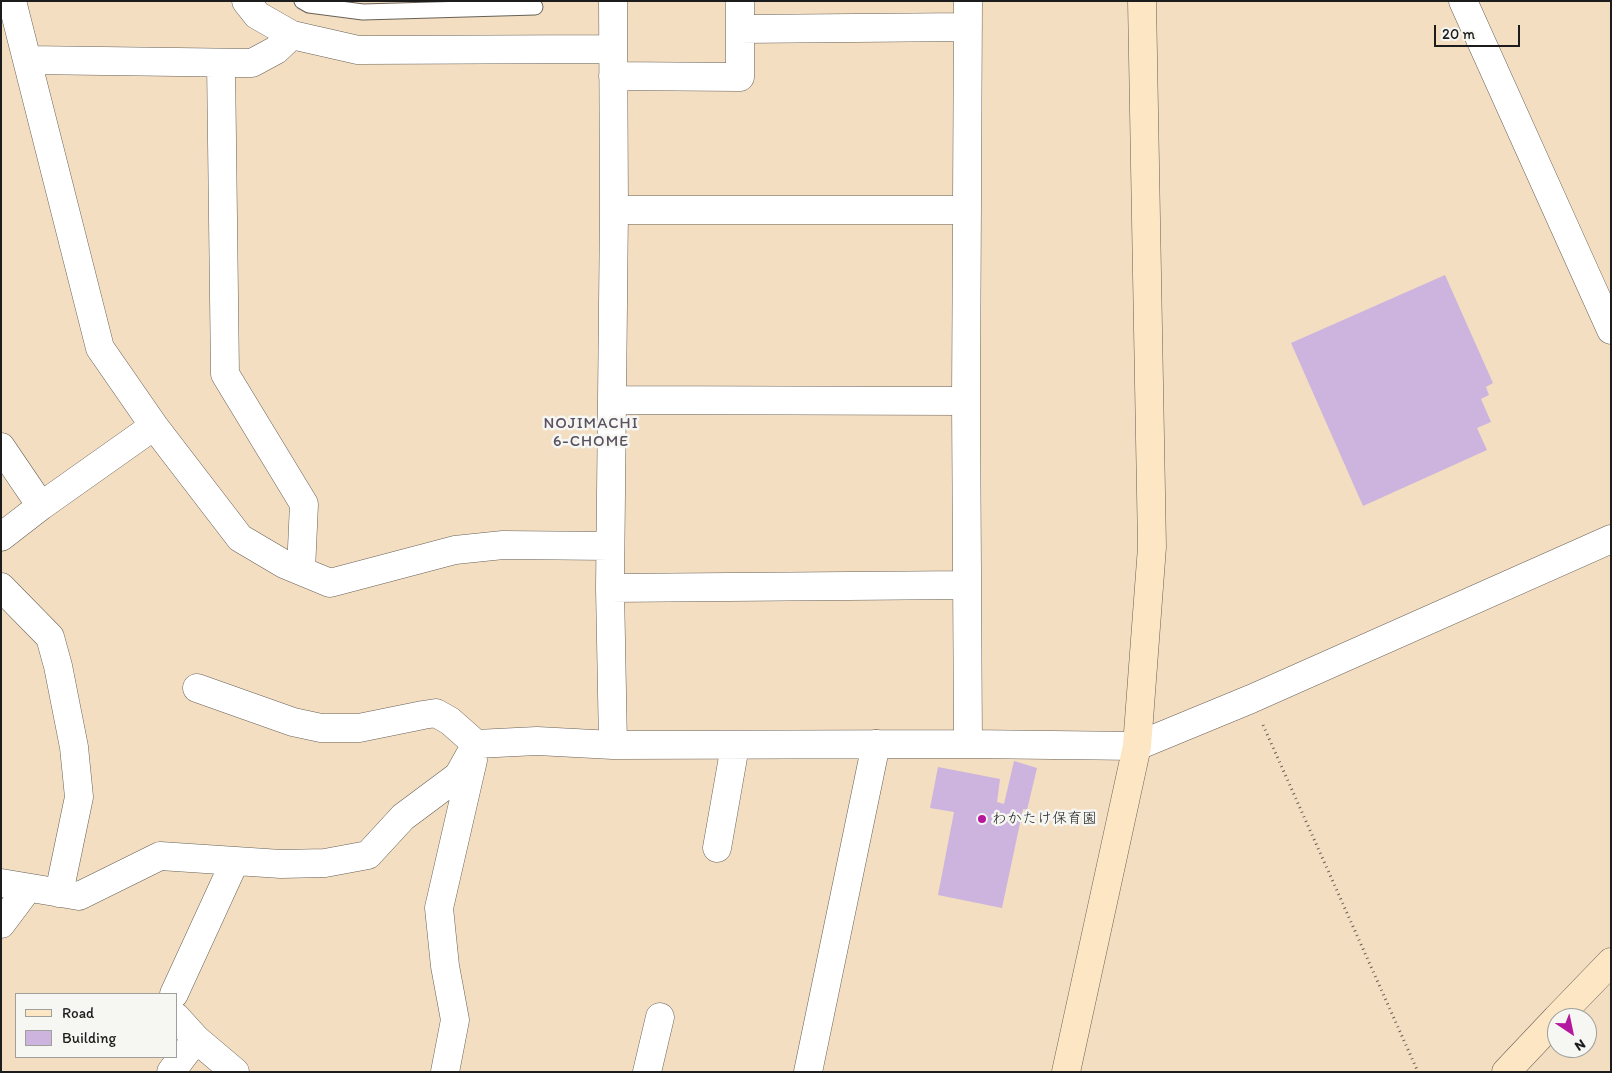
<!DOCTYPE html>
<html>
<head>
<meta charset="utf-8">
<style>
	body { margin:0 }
	#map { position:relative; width:1612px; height:1073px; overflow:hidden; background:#f3dec2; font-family:Itim,sans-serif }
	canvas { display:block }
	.frame { position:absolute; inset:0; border:2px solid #1c1c1c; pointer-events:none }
	.legend { position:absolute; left:15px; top:993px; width:162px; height:65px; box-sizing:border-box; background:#f6f6f2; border:1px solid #9f9f9c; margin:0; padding:6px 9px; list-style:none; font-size:15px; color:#1c1c1c }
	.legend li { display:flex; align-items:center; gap:10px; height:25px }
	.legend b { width:25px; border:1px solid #9f9f9c }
	.north { position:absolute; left:1547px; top:1008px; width:50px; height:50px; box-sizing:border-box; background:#f6f6f2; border:1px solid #9f9f9c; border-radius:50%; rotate:146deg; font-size:14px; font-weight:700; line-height:20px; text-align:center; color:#1c1c1c }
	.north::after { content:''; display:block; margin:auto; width:18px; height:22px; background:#b5179e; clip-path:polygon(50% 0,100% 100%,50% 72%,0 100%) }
	.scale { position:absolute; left:1434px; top:25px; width:86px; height:22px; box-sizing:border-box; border:2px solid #1c1c1c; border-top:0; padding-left:6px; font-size:15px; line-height:18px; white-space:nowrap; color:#1c1c1c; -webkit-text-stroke:4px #f6f6f2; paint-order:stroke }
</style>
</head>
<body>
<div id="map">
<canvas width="1612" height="1073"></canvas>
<div class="frame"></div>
<ul class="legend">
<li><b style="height:6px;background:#fce6c4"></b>Road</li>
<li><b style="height:14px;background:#ccb4de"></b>Building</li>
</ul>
<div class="north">N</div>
<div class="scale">20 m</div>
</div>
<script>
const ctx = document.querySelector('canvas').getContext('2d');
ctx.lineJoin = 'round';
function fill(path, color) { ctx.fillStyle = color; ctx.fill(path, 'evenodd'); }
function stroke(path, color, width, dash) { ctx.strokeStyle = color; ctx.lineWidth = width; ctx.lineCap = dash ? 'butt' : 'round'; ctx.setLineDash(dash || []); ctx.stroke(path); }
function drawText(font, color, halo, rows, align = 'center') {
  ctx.font = font + ' Itim,"Klee One",sans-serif'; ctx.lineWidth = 5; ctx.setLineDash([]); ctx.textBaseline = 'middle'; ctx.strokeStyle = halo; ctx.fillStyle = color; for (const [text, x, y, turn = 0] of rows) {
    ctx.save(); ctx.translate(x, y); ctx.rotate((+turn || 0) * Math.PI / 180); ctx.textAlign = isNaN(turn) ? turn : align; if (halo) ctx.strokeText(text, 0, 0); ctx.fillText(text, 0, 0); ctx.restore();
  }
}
fill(new Path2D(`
	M1445,275l48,108 -7,4 3,8 -8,4 10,23 -14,6 10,22 -124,56 -72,-163z
	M1014,761l23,7 -10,42 -4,-1 -21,99 -64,-13 16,-83 -24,-4 8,-41 62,12 -3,23 7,2z`), '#ccb4de');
const lane = new Path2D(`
	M302,1l7,4 54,7 172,-5`);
const street = new Path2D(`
	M12,1l88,347 54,78 86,112 44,26 46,19 125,-33 48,-5 107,1
	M246,1l11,14 35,20 66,15 255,-1
	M613,1l1,209 -4,378 3,157
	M1463,1l148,329
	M740,29l228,-2
	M28,60l224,3 24,-13 16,-15
	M221,63l4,311 79,130 -3,66
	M613,76l127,1v-76
	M614,210h353
	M612,400l354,1
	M1,447l40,59
	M1,537l40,-31 113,-80
	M1,587l49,50 8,29 16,81 5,50 -20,96
	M610,588l357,-3
	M197,688l96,34 28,6h38l64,-13 13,-2 14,8 26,23 61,-3 76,4 355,-1 169,2 114,-47 360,-160
	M968,744l-2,-343 2,-400
	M717,848l18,-102
	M1,883l78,13 81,-40 121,8 44,-1 43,-8 35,-38 55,-41 18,-32
	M1,924l27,-36
	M174,994l61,-133
	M176,1017l20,22 39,33
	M171,1072l25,-33
	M445,1072l10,-52 -10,-54 -6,-58 34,-148
	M647,1072l13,-55
	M808,1072l68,-328`);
const secondary = new Path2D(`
	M1557,1018l54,-56
	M1066,1072l71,-326 15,-199 -10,-546
	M1506,1072l51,-54`);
stroke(lane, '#676056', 17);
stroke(street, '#676056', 29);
stroke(secondary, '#676056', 29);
stroke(new Path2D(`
	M1263,725l155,347`), '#676056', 3, [1, 4]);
stroke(lane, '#fff', 15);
stroke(street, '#fff', 28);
stroke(secondary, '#fce6c4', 28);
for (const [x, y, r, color] of [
	[982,819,5,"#b5179e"]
]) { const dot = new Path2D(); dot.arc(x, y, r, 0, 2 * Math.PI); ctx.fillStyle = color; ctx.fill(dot); stroke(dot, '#f6f6f2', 2); }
drawText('15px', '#1c1c1c', '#f6f6f2', [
	["わかたけ保育園",992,819]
], 'left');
ctx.letterSpacing = '1px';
drawText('16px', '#5a5160', '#f6f6f2', [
	["NOJIMACHI",591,424],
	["6-CHOME",591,442]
]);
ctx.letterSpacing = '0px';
</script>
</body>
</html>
